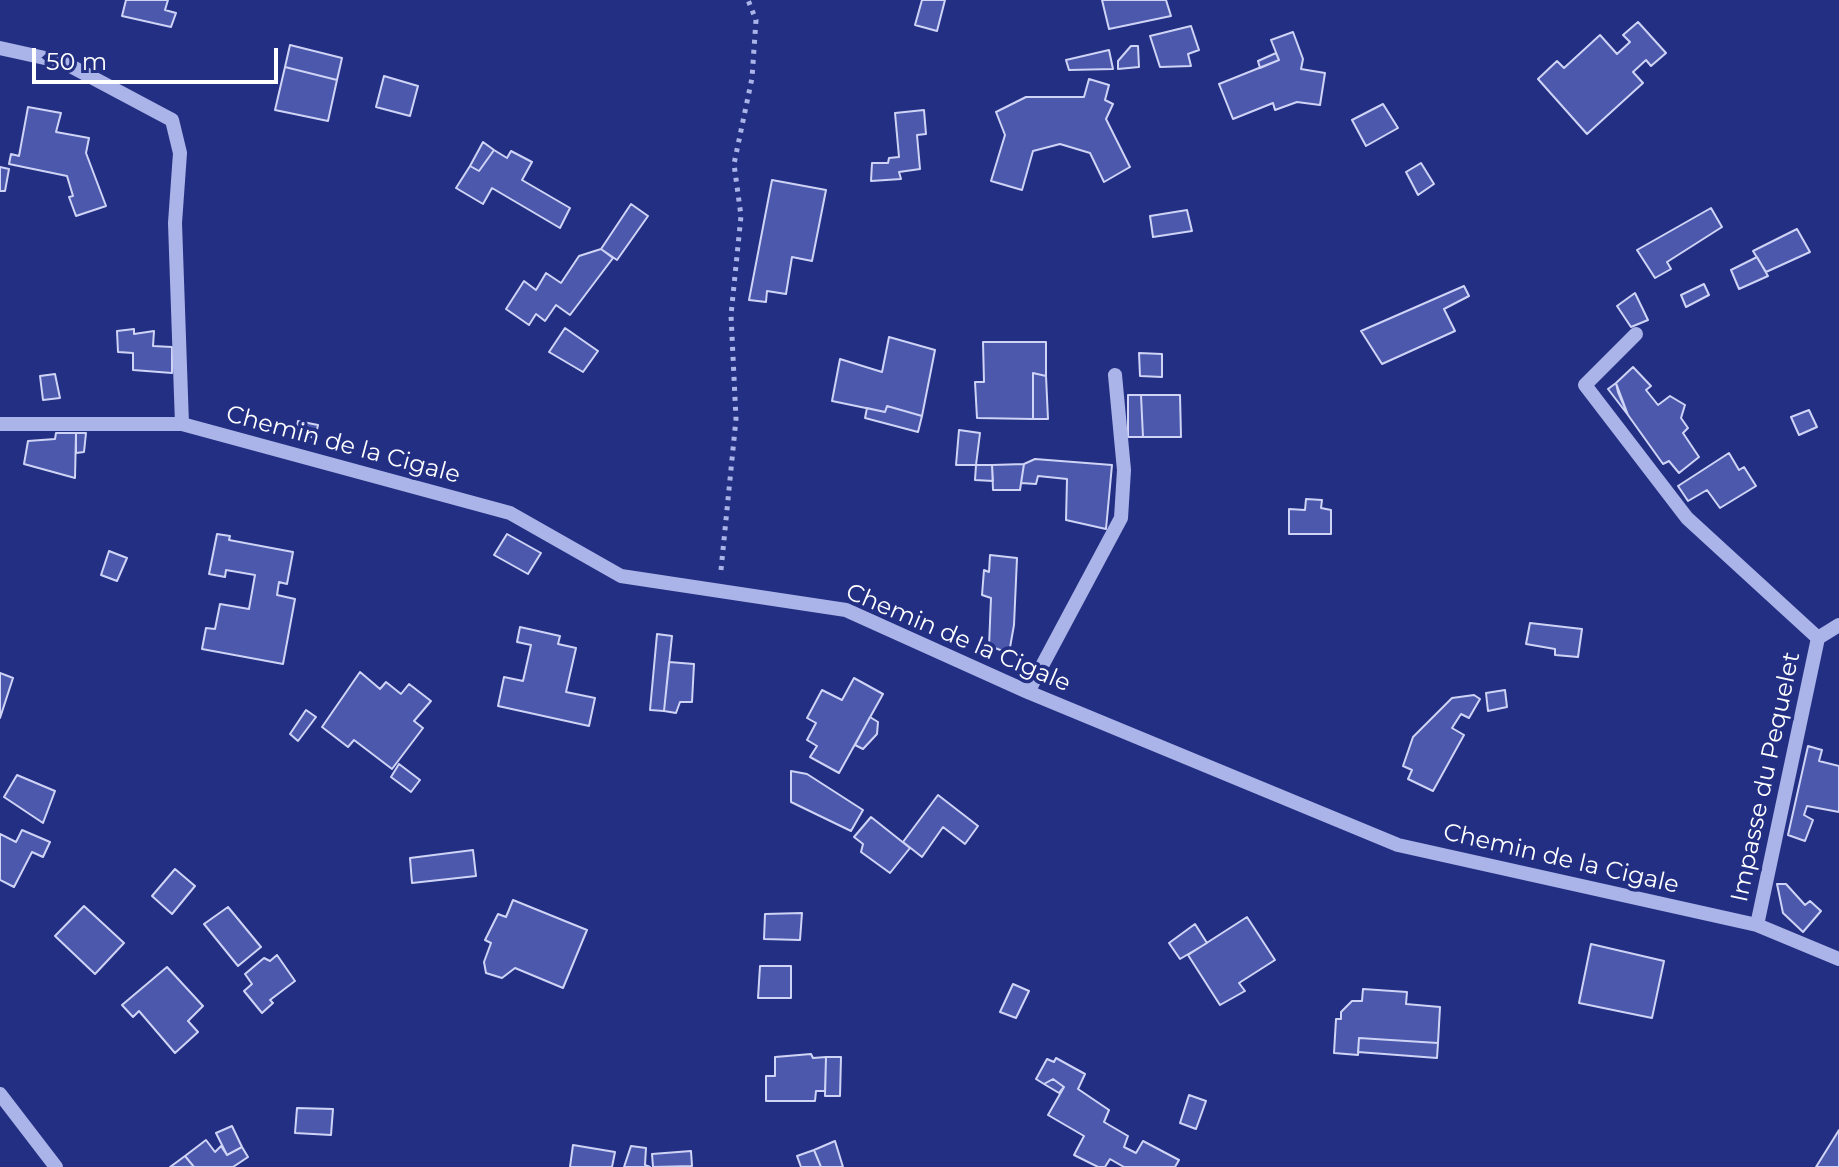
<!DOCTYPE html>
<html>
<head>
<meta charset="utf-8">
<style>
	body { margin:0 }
	#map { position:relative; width:1839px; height:1167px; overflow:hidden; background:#232f83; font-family:Montserrat,sans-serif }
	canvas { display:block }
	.scale { position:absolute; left:32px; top:48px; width:246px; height:36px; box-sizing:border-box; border:4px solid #fff; border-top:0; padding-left:10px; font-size:24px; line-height:28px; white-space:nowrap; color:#fff; -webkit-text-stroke:6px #232f83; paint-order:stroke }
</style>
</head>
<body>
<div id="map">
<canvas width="1839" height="1167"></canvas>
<div class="scale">50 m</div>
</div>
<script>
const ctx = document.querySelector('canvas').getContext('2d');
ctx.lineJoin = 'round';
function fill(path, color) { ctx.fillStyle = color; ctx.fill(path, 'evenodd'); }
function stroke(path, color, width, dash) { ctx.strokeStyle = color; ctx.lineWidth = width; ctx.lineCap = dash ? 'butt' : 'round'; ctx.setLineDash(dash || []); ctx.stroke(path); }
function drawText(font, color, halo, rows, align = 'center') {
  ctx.font = font + ' Montserrat,sans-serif'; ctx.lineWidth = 7; ctx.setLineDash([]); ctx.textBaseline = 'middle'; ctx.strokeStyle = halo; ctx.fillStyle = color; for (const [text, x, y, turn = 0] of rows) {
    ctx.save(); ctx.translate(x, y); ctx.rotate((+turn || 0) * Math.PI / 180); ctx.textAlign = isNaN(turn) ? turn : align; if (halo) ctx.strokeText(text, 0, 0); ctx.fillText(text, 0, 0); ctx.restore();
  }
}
const building = new Path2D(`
	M126,0h42l-3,10 11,3 -5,14 -49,-11z
	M922,0h23l-8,31 -22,-6z
	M1102,0h64l5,16 -62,13z
	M1638,22l28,31 -15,13 -5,-6 -13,12 10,11 -56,51 -49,-55 19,-18 7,7 36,-33 17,19 13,-12 -7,-7z
	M1191,26l8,24 -11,4 3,12 -31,1 -10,-31z
	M1293,32l10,27 -2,10 24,4 -5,32 -23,-3 -22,8 -2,-7 -40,16 -14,-35 60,-24 -8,-20z
	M290,45l52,13 -5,22 -52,-13z
	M1131,46h7l1,21 -21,2v-8z
	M1109,50l4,19 -44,1 -3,-10z
	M1276,53l3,7 -19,8 -2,-7z
	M285,67l52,13 -9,41 -53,-11z
	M384,76l34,10 -8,30 -34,-9z
	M1089,79l20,6 -4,15 8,4 -7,15 24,48 -26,15 -14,-29 -30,-9 -27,7 -11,39 -31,-9 14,-46 -9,-23 30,-15h58z
	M1383,104l15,24 -32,18 -14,-26z
	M28,107l33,6 -5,19 33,6 -3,15 20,53 -30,10 -7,-19 4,-1 -6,-20 -58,-12 2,-10 8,2z
	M924,110l2,24 -9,1 3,34 -21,3 2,7 -30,2 1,-18h16l1,-5 10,-1 -4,-44z
	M483,142l11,8 -15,21 -9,-5z
	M494,150l13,8 4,-7 21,11 -10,18 48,28 -10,20 -68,-40 -9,16 -27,-16 14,-22 9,5z
	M1421,163l13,21 -16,11 -12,-23z
	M0,167l9,2 -4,22h-5z
	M772,180l54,10 -14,71 -20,-4 -6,37 -19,-3 -1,11 -17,-2z
	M631,204l17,12 -31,44 -16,-11z
	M1711,208l11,19 -55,35 4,7 -16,9 -18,-28z
	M1187,210l5,21 -39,6 -3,-21z
	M1797,229l13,23 -44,20 -13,-21z
	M601,249l12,9 -43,57 -14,-10 -11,16 -9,-7 -7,11 -23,-16 18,-28 12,9 10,-17 15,10 18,-27z
	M1757,257l11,19 -29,13 -8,-19z
	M1704,284l5,11 -23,12 -5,-12z
	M1464,286l5,10 -25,13 11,22 -73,33 -21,-33z
	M1635,293l13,27 -17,7 -14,-21z
	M565,328l33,23 -15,21 -34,-20z
	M134,329v5l20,-3 -1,15 19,1v26l-39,-3v-17l-15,-1 -1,-21z
	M889,337l46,13 -13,66 -35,-10 -2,6 -53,-11 8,-42 42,13z
	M983,342h63v34l-13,-3v46l-56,-1 -2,-36h9z
	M1139,353l23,1v23l-22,-1z
	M1633,367l18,19 -5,4 12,15 12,-9 15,9 -4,13 7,10 -5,5 16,24 -20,16 -10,-12 -6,3 -35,-49 -12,-32z
	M1033,373l13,3 2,43h-15z
	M55,374l5,24 -17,2 -3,-24z
	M1616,383l2,9 10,23 -20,-26z
	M1128,395h13l2,42h-15z
	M1141,395h39l1,42h-38z
	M887,406l35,10 -4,16 -53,-14 2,-10 18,4z
	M1809,410l8,17 -18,8 -8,-18z
	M298,421l20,4 -3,13 -19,-4z
	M959,430l21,3 -4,32h-20z
	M56,433h20l-1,45 -51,-14 4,-23 27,-2z
	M76,433h10l-2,19 -8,1z
	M1729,453l10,17 5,-3 12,19 -36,22 -13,-18 -19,11 -10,-15z
	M1035,459l77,6 -6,64 -40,-9 1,-41 -29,-3 -2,8 -15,-1 3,-19z
	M1024,464l-4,26h-27l-1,-25z
	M976,465h16l1,16 -18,-1z
	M1306,499l16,1 -1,8 10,2v24h-42v-25l16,1z
	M217,534l13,2 -1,4 64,12 -6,32 -8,-2 -2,13 18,4 -12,65 -81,-15 4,-21 9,1 5,-25 29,5 6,-34 -29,-5 -1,7 -16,-3z
	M507,534l34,19 -13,21 -34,-19z
	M109,551l18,7 -10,23 -16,-6z
	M990,555l27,3 -3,67 -5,28 -20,-7 2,-48 -9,-3 2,-25 5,2z
	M1530,623l52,6 -4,28 -23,-2v-6l-29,-5z
	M520,627l40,9 -2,8 18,4 -10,44 29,6 -6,28 -91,-20 6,-29 19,4 8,-36 -14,-3z
	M657,634l15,2 -8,75 -14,-1z
	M669,662l25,2 -2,38h-12l-4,11 -12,-2z
	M360,672l20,17 6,-7 15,12 8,-10 22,17 -17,20 9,7 -31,41 -38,-29 -6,7 -26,-20z
	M0,673l13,5 -13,40z
	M854,678l29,16 -44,79 -29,-16 7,-11 -10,-6 9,-17 -9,-5 15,-28 20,10z
	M1505,690l2,17 -19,4 -2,-18z
	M1474,695l6,4 -11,19 -8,-4 -9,14 12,7 -31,56 -25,-12 4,-9 -9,-4 10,-29 39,-39z
	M306,710l10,7 -18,24 -8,-7z
	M870,717l8,5 -1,12 -14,15 -8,-4z
	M1808,746l14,4 -3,11 20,5v46l-32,-6 -3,9 9,5 -8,21 -17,-6z
	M399,764l21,16 -9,12 -20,-15z
	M791,771l16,3 56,36 -12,21 -60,-29z
	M17,775l38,16 -12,32 -39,-26z
	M938,795l40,31 -13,18 -22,-17 -21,30 -19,-15z
	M871,817l39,31 -20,25 -29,-21 2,-8 -9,-7z
	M22,830l28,12 -7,15 -11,-5 -18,35 -14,-7v-46l16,8z
	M473,850l3,26 -64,7 -2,-25z
	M175,869l20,17 -23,28 -20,-18z
	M1777,884h9l19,21 5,-4 11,10 -18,21 -20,-19z
	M513,900l74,30 -24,58 -48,-20 -13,10 -16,-5 -2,-11 7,-19 -6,-3 13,-26 8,3z
	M84,906l40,37 -29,31 -40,-38z
	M228,907l33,40 -23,19 -34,-42z
	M802,913l-2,27 -36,-1 1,-25z
	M1247,917l28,43 -36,23 6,8 -25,14 -32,-50z
	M1195,924l12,19 -27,16 -11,-16z
	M1591,944l73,17 -12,57 -73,-15z
	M277,955l18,26 -25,19 3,3 -11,10 -18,-22 8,-7 -7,-10 19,-16 6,3z
	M760,966h31v32h-33z
	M167,967l36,39 -15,15 10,11 -23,21 -36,-42 -6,6 -11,-12z
	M1013,984l16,7 -13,27 -16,-6z
	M1363,989l44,3 -1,12 34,3 -2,36 -79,-5 -1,17 -24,-2 2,-34h5v-7l11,-11h10z
	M1359,1038l79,5 -1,15 -79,-6z
	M811,1054l2,4 13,-1 -1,34h-9l-1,10h-49v-25h9v-19z
	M826,1057h15l-1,39h-15z
	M1056,1058l29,16 -7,15 31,21 -5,12 24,14 -4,11 12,6 7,-12 36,19 -4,7h-51l-14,-8 -5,8h-7l-24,-12 10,-19 -36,-21 16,-28 -11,-8 -9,5 -8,-5 11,-20 7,3z
	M1053,1079l11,8 -5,6 -15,-9z
	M1189,1095l17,6 -10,28 -16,-6z
	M297,1108l36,1 -2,26 -36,-2z
	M232,1126l10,21 -15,8 -11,-22z
	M1839,1130v37h-23z
	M206,1140l9,12 6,-6 6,9 15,-8 6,10 -15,10h-39l-9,-11z
	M835,1141l8,26h-22l-7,-17z
	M573,1145l42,7 -3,15h-42z
	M631,1146l15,2 -1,17 5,2h-26z
	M814,1150l7,17h-20l-4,-11z
	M691,1151l1,15 -39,1 -1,-13z
	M185,1156l9,11h-24z`);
fill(building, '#4b58ab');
stroke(building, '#cfd4f6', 2);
stroke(new Path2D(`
	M721,570l15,-151 -5,-104 10,-99 -7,-52 18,-86 4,-58 -8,-20`), '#abb4e8', 5, [4, 6]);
stroke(new Path2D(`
	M0,48l63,14 109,58 8,33 -5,70 7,201
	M1636,334l-51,51 102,133 131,120
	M0,424h182l328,89 111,63 225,34 182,82 370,153 359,80 82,34
	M1028,692l93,-174 3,-48 -9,-95
	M1757,925l61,-287 21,-13
	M0,1094l56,73`), '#abb4e8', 14);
drawText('24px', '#fff', '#232f83', [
	["Chemin de la Cigale",343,445,15],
	["Chemin de la Cigale",958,638,23],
	["Impasse du Pequelet",1766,777,-78],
	["Chemin de la Cigale",1561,859,13]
]);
</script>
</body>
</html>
